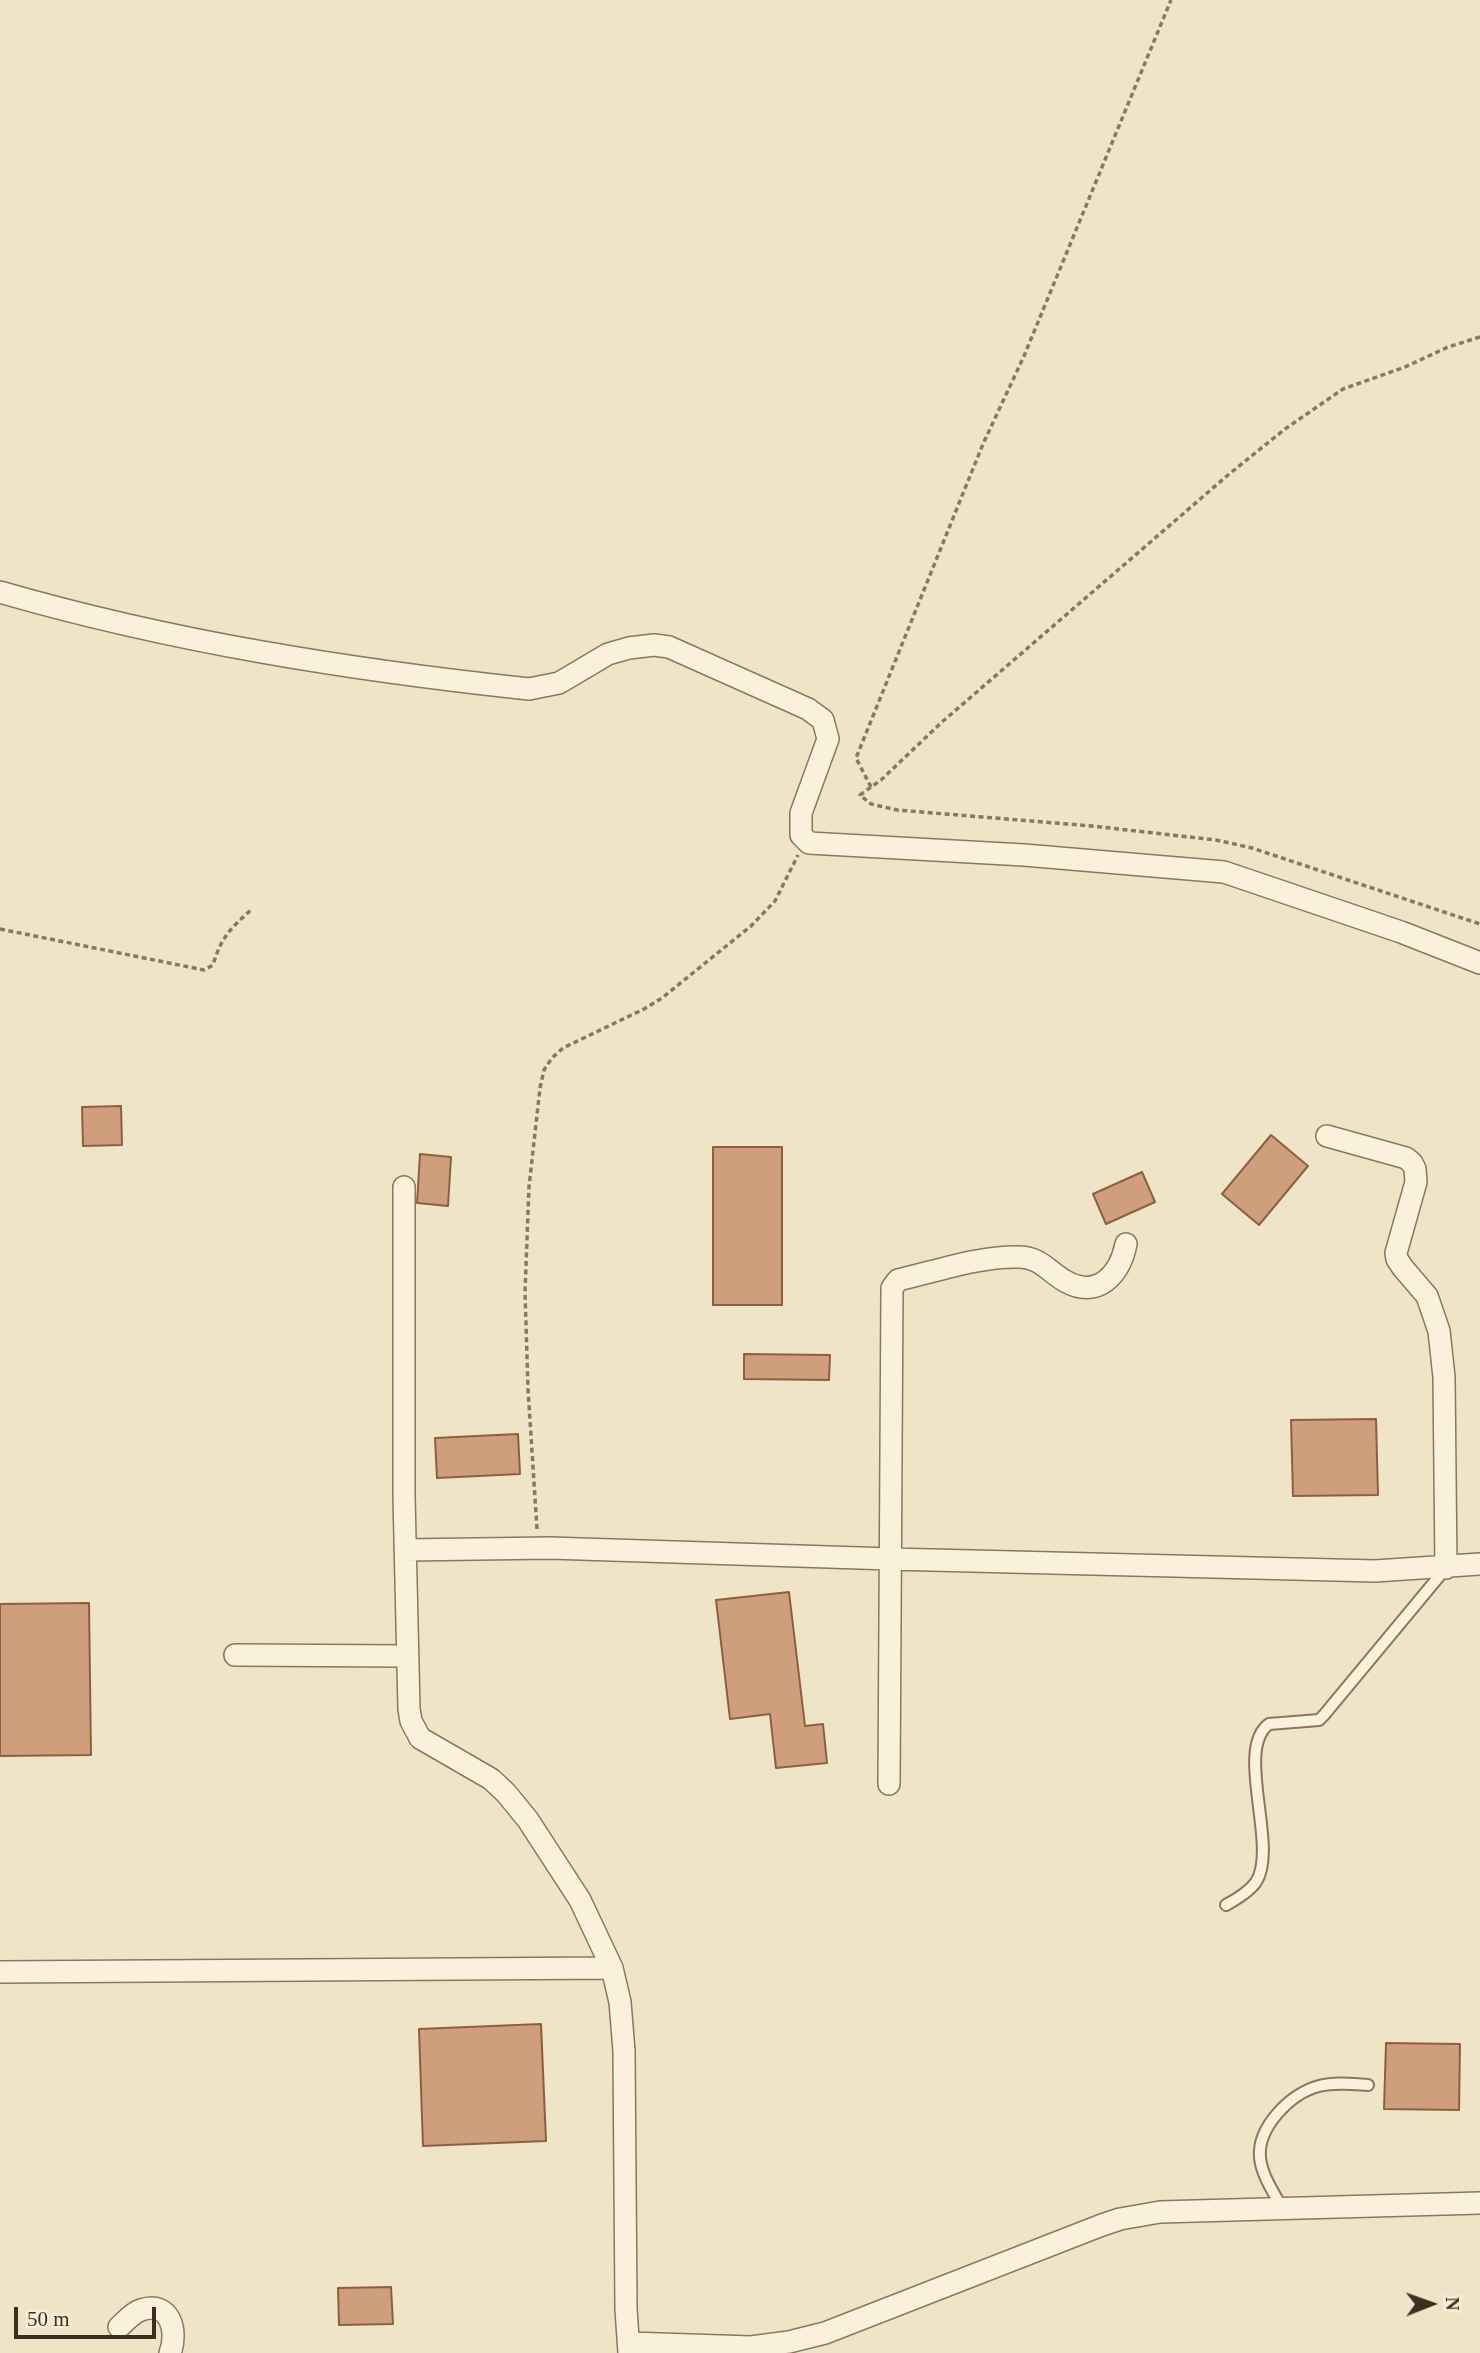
<!DOCTYPE html>
<html>
<head>
<meta charset="utf-8">
<style>
	body { margin:0 }
	#map { position:relative; width:1480px; height:2353px; overflow:hidden; background:#f0e4c8; font-family:"Times New Roman",serif }
	canvas { display:block }
	.north { position:absolute; left:1396px; top:2269px; width:70px; height:70px; -webkit-text-stroke:5px #f7eed8; paint-order:stroke; rotate:89deg; font-size:19px; font-weight:700; line-height:28px; text-align:center; color:#3d2e20 }
	.north::after { content:''; display:block; margin:auto; width:24px; height:32px; background:#3d2e20; clip-path:polygon(50% 0,100% 100%,50% 72%,0 100%) }
	.scale { position:absolute; left:14px; top:2307px; width:142px; height:32px; box-sizing:border-box; border:4px solid #3d2e20; border-top:0; padding-left:9px; font-size:21px; line-height:24px; white-space:nowrap; color:#3d2e20; -webkit-text-stroke:5px #f7eed8; paint-order:stroke }
</style>
</head>
<body>
<div id="map">
<canvas width="1480" height="2353"></canvas>
<div class="north">N</div>
<div class="scale">50 m</div>
</div>
<script>
const ctx = document.querySelector('canvas').getContext('2d');
ctx.lineJoin = 'round';
function fill(path, color) { ctx.fillStyle = color; ctx.fill(path, 'evenodd'); }
function stroke(path, color, width, dash) { ctx.strokeStyle = color; ctx.lineWidth = width; ctx.lineCap = dash ? 'butt' : 'round'; ctx.setLineDash(dash || []); ctx.stroke(path); }
const building = new Path2D(`
	M121,1106l1,39 -39,1 -1,-39z
	M1271,1135l37,31 -49,59 -37,-31z
	M713,1147h69v158h-69z
	M420,1154l31,3 -3,49 -31,-3z
	M1142,1172l13,30 -49,22 -13,-30z
	M744,1354l86,1 -1,25 -85,-1z
	M1376,1419l2,76 -85,1 -2,-76z
	M518,1434l2,40 -83,4 -2,-40z
	M789,1592l16,134 18,-2 4,39 -51,5 -6,-54 -40,5 -14,-119z
	M89,1603l2,152 -91,1v-152z
	M541,2024l5,117 -123,5 -4,-117z
	M1386,2043l74,1 -1,66 -75,-1z
	M391,2287l2,37 -54,1 -1,-37z`);
fill(building, '#cf9f7d');
stroke(building, '#8d5f41', 2);
const lane = new Path2D(`
	M1226,1905c11,-6 23,-13 30,-23 23,-35 -22,-133 13,-158l50,-4 5,-5 122,-147
	M1282,2208c-8,-15 -20,-32 -22,-50 -3,-31 31,-65 59,-72 16,-4 33,-2 49,-1`);
const street = new Path2D(`
	M0,592c173,50 351,78 529,97l30,-6 49,-29 21,-6 25,-3 15,2 139,62 15,11 5,19 -27,74v22l8,8 215,12 200,17 177,60 79,31
	M1327,1136l79,22 6,5 3,6 1,13 -20,71 1,6 6,9 24,28 12,35 5,46 2,191
	M404,1187v309l5,213 2,12 9,17 71,41 15,14 22,27 52,80 32,68 8,34 4,49 2,258 3,44
	M405,1550l145,-2 341,11 484,12 105,-7
	M235,1655l172,1
	M889,1784l3,-496 6,-8c39,-9 81,-24 121,-23 21,0 30,15 46,24 33,19 55,-7 61,-37
	M0,1972l612,-4
	M119,2327c7,-6 13,-14 22,-17 30,-10 37,22 29,43
	M629,2343l122,4 38,-5 36,-9 277,-108 18,-6 40,-7 320,-9`);
stroke(lane, '#8d765c', 14);
stroke(street, '#8d765c', 24);
stroke(new Path2D(`
	M1480,337l-32,10 -43,20 -62,22 -58,40 -57,46 -286,247 -61,58 -21,15 11,9 26,6 195,16 124,14 36,8 228,76
	M871,787l-15,-29 127,-314 41,-88 147,-356
	M0,929l204,41 9,-5c8,-28 18,-37 39,-56
	M537,1529l-9,-140 -3,-97 4,-105 11,-99 4,-18 8,-12 11,-10 81,-39 18,-11 89,-72 24,-25 23,-46`), '#8d765c', 3.5, [5, 3.5]);
stroke(lane, '#faf1dc', 10);
stroke(street, '#faf1dc', 21);
</script>
</body>
</html>
